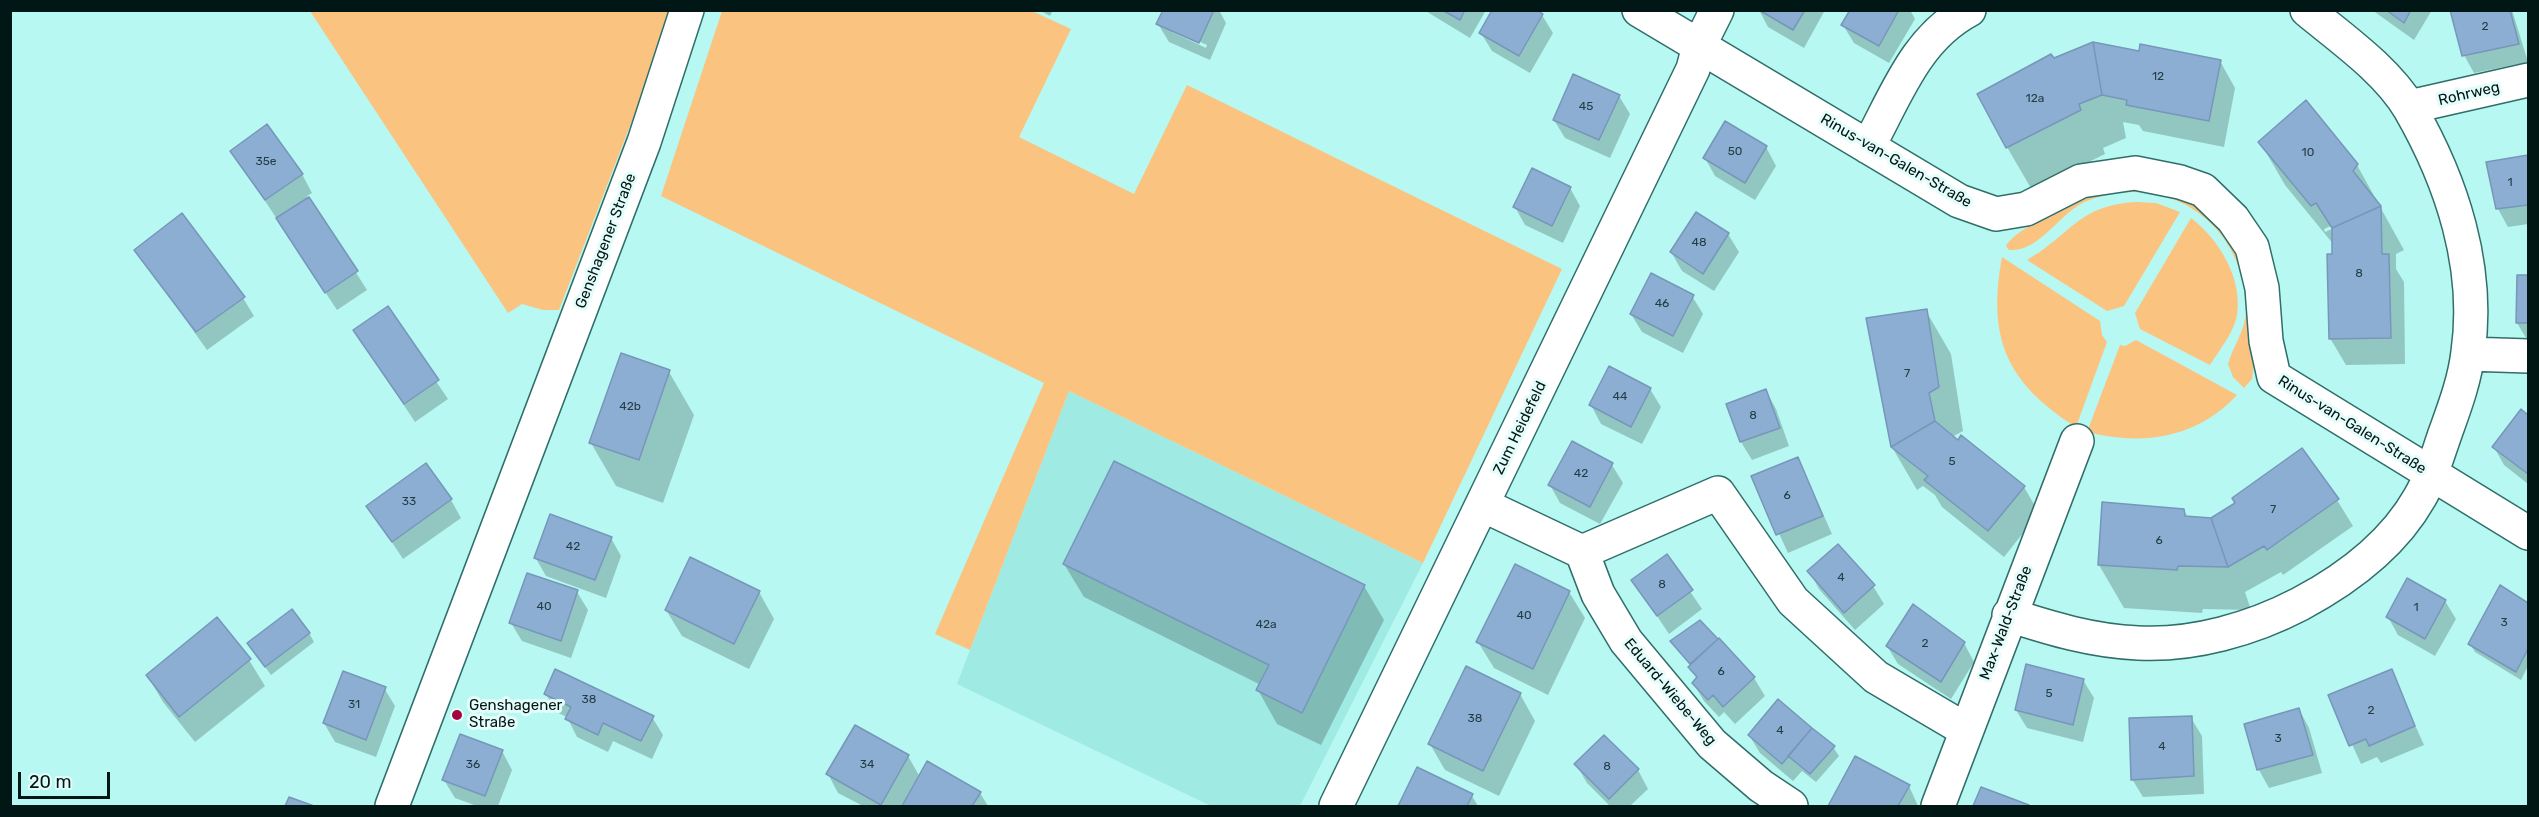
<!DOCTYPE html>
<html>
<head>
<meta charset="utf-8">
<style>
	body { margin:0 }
	#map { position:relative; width:2539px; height:817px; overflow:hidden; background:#b7f8f2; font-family:Rubik,sans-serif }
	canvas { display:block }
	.frame { position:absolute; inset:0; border:12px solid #001716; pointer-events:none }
	.scale { position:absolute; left:18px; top:772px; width:92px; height:27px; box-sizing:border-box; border:3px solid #001716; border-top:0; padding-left:8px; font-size:18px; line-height:21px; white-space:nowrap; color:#001716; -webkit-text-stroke:4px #e4fcfa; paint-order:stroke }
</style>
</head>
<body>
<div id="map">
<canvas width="2539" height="817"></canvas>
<div class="frame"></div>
<div class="scale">20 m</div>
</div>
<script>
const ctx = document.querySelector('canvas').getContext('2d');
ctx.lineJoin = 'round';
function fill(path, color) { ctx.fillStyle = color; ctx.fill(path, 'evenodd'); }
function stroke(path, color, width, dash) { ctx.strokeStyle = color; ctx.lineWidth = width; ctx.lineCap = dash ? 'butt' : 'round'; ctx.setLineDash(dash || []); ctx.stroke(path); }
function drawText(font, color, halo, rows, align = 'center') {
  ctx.font = font + ' Rubik,sans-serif'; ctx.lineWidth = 6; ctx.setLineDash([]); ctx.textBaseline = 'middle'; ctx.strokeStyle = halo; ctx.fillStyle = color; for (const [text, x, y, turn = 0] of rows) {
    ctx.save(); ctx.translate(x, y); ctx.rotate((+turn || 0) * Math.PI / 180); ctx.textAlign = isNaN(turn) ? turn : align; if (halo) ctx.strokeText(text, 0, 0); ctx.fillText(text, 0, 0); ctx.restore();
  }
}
fill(new Path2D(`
	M1069,391l354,172 -123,243h-89l-254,-122z`), '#a0eae4');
fill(new Path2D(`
	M310,11h358l-35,107 -74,192h-16l-21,-6 -14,9z
	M722,11h310l39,18 -52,108 115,57 53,-109 375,184 -139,294 -354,-172 -99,259 -35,-16 109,-251 -383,-187z
	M2119,186l59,7 43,29 25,44 6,60 -2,22 4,15 -2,16 -8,9 -11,-11 -5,-13c5,-18 17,-33 18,-52 1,-86 -77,-143 -159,-111 -28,11 -46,51 -78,49l-3,-4c12,-21 87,-53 113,-60z
	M2137,202l19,1 24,9 -56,94 -17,5 -80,-51c45,-26 51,-55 110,-58z
	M2191,218c28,21 52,61 46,97 -3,18 -18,35 -27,50l-70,-36 -5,-16z
	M2002,257l98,64 2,14 5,7 -31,85c-70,-44 -89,-90 -74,-170z
	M2136,340l101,55c-41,44 -95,51 -150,37l33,-87 5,1z`), '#fbc380');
fill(new Path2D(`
	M1039,10h14l-3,6z
	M1164,10h55l7,13 -16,37 -41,-18 -11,-18zM1172,29l35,16 -1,3 -34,-16z
	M1424,10h62l-16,28z
	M1759,10h66l-21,38 -36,-21z
	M1852,10h58l5,9 -26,44 -35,-20 -11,-18z
	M2372,10h60l-18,30z
	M2454,10h58l16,52 -54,11 -10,-18z
	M1542,15l11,18 -23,40 -38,-22 -11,-18z
	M2140,53l80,8 15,27 -11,59 -81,-16 -4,-6 -16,-3 3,16 -23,10 2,6 -73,36 -25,-43 46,-87z
	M1619,96l11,18 -20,44 -45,-20 -11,-18z
	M2260,142l97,23 47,85 -8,4v15l8,13 1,82 -59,1 -16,-27 4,-93 -49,-60zM2376,206v4l-51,22 -1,-3z
	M1766,147l10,19 -21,34 -40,-24 -10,-18z
	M232,151l70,23 10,19 -5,3 60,94 -30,20z
	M2528,157v67l-20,3 -10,-18 -10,-46z
	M1570,188l10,18 -17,37 -38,-18 -10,-18z
	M1728,234l11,18 -25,39 -32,-20 -11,-19z
	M136,250l107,48 11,18 -47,34z
	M2519,276l9,1v64l-11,-18z
	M1692,296l11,18 -20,39 -41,-21 -11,-18z
	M387,309l61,90 -33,23 -60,-91z
	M1926,311l25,43 12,77 -11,6 72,50 15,26 -35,44 -62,-50 -7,-12 -12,-9 -6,4 -25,-43z
	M622,355l47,17 25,43 -31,88 -47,-17 -25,-43z
	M1650,389l11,18 -19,37 -41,-20 -10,-19z
	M1766,391l10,18 13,37 -37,14 -11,-18 -13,-37z
	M2521,411l7,6v67l-24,-19 -10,-18z
	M1573,443l39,22 11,18 -23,41 -40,-21 -10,-18z
	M1798,458l34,76 -44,19 -35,-76z
	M451,500l10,18 -58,41 -35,-53z
	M2337,500l16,26 -70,49 -2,-3 -36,20 6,18 -48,-1 -1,4 -78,-5 -25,-43 85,-55 4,8 24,1 25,-15z
	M611,538l10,18 -15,42 -60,-22 -11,-19z
	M1666,556l36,53 -33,25 -36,-54z
	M1064,564l300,22 20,34 -63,125 -44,-21 -19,-34 3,-5 -177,-88z
	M1809,571l64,15 11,18 -29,26 -36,-41z
	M2501,587l27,18v61l-7,14 -46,-28 -5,-8z
	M577,592l11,18 -17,48 -49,-17 -11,-18z
	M759,592l15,27 -25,50 -67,-33 -16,-26z
	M1569,592l16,26 -37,77 -54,-27 -16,-26z
	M2445,601l11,18 -21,37 -37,-21 -10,-18z
	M1699,622l55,56 11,18 -30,28 -11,-12 -5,5 -15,-16 -11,-18 4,-3 -6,-14 -19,-25z
	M309,633l5,9 -43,33 -17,-23z
	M1964,643l10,19 -23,37 -53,-35 -11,-18z
	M249,660l16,26 -70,56 -32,-40 -16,-27z
	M2391,671l33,74 -43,18 -4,-6 -16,7 -31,-68z
	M2083,680l11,18 -11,44 -56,-14 -11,-18z
	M384,688l11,18 -19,51 -41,-15 -11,-19z
	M546,694l106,23 11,18 -11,24 -39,-18 -5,11 -31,-15 -10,-20 -11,-5z
	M1520,694l15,27 -36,75 -54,-26 -15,-26z
	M2299,709l10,19 13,45 -53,15 -10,-18 -13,-45z
	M2191,718l11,18 2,58 -61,3 -11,-18z
	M1749,735l84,12 6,9 -23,26 -14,-11 -9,10 -33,-28z
	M1604,737l34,33 10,19 -18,17h-20l-23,-23 -11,-19z
	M502,751l10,19 -14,36h-21l-22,-8 -11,-18z
	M908,756l12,21 60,16 8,13h-125l-25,-13 -10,-19z
	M1855,758l54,28 9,20h-88z
	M1418,769l54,27 6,10h-78z
	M1982,788l46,18h-53z`), '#0003');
const building = new Path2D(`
	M1163,10h51l-15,33 -43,-19z
	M1442,10h23l-5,10z
	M1492,10h45l6,4 -24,42 -40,-23z
	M1759,10h46l-12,20z
	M1850,10h49l-20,36 -38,-21z
	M2386,10h25l-7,13z
	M2450,10h60l9,34 -57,12z
	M2093,42l46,9 1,-7 81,16 -12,61 -83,-16 1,-5 -25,-5z
	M2093,42l9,53 -23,9 2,6 -75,38 -29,-54 74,-40 3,4z
	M1573,74l47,21 -21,45 -46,-20z
	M2306,100l52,64 -5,7 28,35 -49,22 -16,-25 -5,3 -53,-64z
	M1725,121l42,25 -22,37 -42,-25z
	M267,124l36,50 -38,26 -35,-49z
	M2528,155v50l-32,4 -10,-47z
	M1532,168l39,19 -19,39 -39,-19z
	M309,197l49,74 -33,22 -49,-75z
	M2381,206l1,48h7l2,84 -62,1 -2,-85h5v-26z
	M1696,212l33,21 -26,41 -33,-22z
	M182,213l63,84 -49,35 -62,-82z
	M1651,273l43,22 -21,41 -43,-22z
	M2517,275h11v48h-12z
	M388,306l51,74 -35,24 -51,-74z
	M1927,309l12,78 -10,6 6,28 -44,26 -25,-129z
	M621,353l49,17 -31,90 -50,-17z
	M1609,366l42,22 -20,39 -42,-22z
	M1766,389l14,39 -40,14 -14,-38z
	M2521,409l7,6v59l-36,-27z
	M1935,421l23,19 3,-5 64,51 -37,45 -64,-51 4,-4 -37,-29z
	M1572,441l41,22 -23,44 -42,-22z
	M2302,448l37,51 -72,51 -3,-4 -36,21 -17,-49 24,-15 -3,-5z
	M1798,457l25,59 -47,19 -25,-59z
	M1114,461l251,124 -63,128 -46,-23 13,-25 -206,-101z
	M426,463l26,36 -60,43 -26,-36z
	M2102,502l82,7 1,7 26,2 17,49 -50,-1 -1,4 -79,-5z
	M550,514l62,23 -17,43 -61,-22z
	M1838,544l37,41 -31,28 -37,-42z
	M1667,554l26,36 -36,26 -26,-36z
	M690,557l70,34 -26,53 -69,-34z
	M1515,564l55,27 -37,78 -57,-27z
	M527,573l51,17 -17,51 -52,-18z
	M2407,578l39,22 -21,39 -39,-22z
	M2500,585l28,18v46l-12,23 -48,-28z
	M1913,604l52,38 -24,40 -55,-36z
	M292,609l18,24 -45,34 -18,-24z
	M217,617l34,42 -72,58 -33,-42z
	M1700,620l18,19 -28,25 -20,-23z
	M1719,638l36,39 -32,30 -10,-12 -5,5 -16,-17 5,-6 -9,-10z
	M2026,664l58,15 -11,46 -58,-15z
	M1466,666l55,27 -38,78 -55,-27z
	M555,669l99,47 -13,25 -38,-18 -5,12 -33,-16 6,-12 -27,-13z
	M2392,669l23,57 -46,20 -3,-7 -17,7 -21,-51z
	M343,671l43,16 -20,53 -43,-17z
	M1778,699l34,29 -30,36 -34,-29z
	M2299,708l14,47 -56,15 -13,-46z
	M2192,716l2,60 -63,4 -2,-62z
	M855,725l54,30 -28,50 -55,-31z
	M1812,728l23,18 -25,28 -22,-18z
	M460,734l43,16 -18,46 -43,-16z
	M1604,735l35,34 -30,30 -35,-35z
	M1855,756l55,29 -12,21h-70z
	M927,761l54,31 -9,14h-70z
	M1417,767l56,27 -6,12h-69z
	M1981,787l48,18v1h-56z
	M289,797l25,9h-29z`);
fill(building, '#8caed2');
stroke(building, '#7697ba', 1.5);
const street = new Path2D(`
	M1639,10l320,191 37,13 30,-5 55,-28 54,-8 45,9 23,8 30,29 19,28 10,41 4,53 8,36 254,156
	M2409,107l119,-27
	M1868,147c28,-51 47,-108 101,-137
	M2468,354l60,2
	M1483,505l99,47 16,42 28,47 86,103 49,42 30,20
	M1582,552l136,-59 75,108 83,76 90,53
	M2009,615c44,14 83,26 129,28 55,3 114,-14 162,-39 47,-25 93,-59 120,-107 12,-20 18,-44 26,-66 9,-25 19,-52 22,-79 12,-85 -16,-170 -58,-243 -23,-39 -68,-70 -103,-99
	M1336,806l357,-737 6,-23 18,-36
	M1938,806l139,-365`);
const secondary = new Path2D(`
	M392,806l252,-664 43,-132`);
stroke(street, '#2f6e6a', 36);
stroke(secondary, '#2f6e6a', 36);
stroke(street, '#fff', 33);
stroke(secondary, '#fff', 33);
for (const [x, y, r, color] of [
	[457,715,6,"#a2053f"]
]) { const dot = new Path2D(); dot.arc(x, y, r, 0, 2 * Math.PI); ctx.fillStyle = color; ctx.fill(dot); stroke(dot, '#e4fcfa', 2); }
drawText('12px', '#233d45', null, [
	["2",2485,27],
	["12",2158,77],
	["12a",2035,99],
	["45",1586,107],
	["50",1735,152],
	["10",2308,153],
	["35e",266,162],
	["1",2510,183],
	["48",1699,243],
	["8",2359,274],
	["46",1662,304],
	["7",1907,374],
	["44",1620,397],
	["42b",630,407],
	["8",1753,416],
	["5",1952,462],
	["42",1581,474],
	["6",1787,496],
	["33",409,502],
	["7",2273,510],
	["6",2159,541],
	["42",573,547],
	["4",1841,578],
	["8",1662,585],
	["40",544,607],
	["1",2416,608],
	["40",1524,616],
	["3",2504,623],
	["42a",1266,625],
	["2",1925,644],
	["6",1721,672],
	["5",2049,694],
	["38",589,700],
	["31",354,705],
	["2",2371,711],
	["38",1475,719],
	["4",1780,731],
	["3",2278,739],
	["4",2162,747],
	["36",473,765],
	["34",867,765],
	["8",1607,767]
]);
drawText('15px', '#001716', '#e4fcfa', [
	["Rohrweg",2469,94,-13],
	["Rinus-van-Galen-Straße",1896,161,30],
	["Genshagener Straße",606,241,-69],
	["Rinus-van-Galen-Straße",2352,425,32],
	["Zum Heidefeld",1520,428,-64],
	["Max-Wald-Straße",2006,623,-69],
	["Eduard-Wiebe-Weg",1670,692,50]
]);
drawText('15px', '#001716', '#e4fcfa', [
	["Genshagener",469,706],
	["Straße",469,723]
], 'left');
</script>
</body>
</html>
